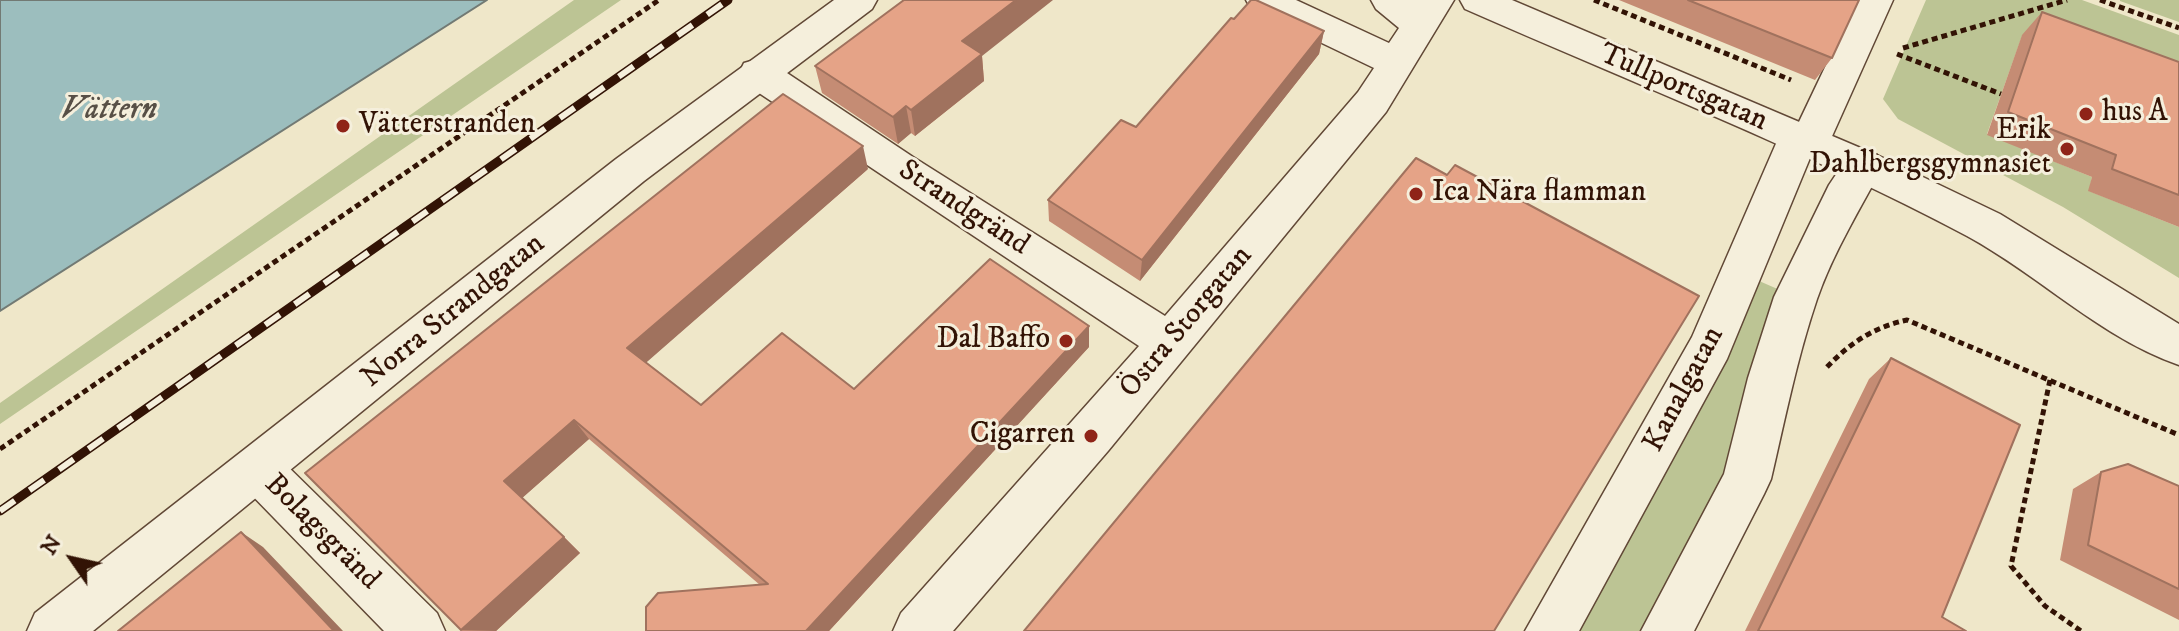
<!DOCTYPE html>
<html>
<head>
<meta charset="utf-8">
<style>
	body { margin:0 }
	#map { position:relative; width:2179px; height:631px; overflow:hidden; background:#efe7c9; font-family:"IM FELL DW Pica",serif }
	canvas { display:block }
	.north { position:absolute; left:32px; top:519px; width:80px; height:80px; -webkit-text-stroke:6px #f5efdc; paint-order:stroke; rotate:304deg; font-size:22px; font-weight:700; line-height:32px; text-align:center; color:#321305 }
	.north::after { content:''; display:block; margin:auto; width:28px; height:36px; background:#321305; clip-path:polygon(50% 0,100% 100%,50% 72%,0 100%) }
</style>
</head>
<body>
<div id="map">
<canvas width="2179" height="631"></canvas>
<div class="north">N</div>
</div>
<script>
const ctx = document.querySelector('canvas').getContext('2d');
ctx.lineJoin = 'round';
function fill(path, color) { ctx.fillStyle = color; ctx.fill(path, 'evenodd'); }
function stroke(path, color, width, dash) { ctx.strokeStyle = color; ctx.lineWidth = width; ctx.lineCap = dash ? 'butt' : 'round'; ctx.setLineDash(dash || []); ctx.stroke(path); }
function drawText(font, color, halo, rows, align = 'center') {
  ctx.font = font + ' "IM FELL DW Pica",serif'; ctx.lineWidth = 6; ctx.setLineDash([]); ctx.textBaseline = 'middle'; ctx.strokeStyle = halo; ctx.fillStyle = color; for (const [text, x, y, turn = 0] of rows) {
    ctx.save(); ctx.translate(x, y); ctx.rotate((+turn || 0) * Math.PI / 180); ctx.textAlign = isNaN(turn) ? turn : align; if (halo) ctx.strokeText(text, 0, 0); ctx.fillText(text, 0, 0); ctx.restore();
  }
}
fill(new Path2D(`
	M574,0h47l-621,424v-21z
	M1926,0h156l97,35v59l-157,-58 -35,98 105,43 -3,14 90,36v51l-116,-71 -165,-88 -15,-20z
	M2179,0v22l-59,-21v-1z
	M1743,274l53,23 -129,334h-116z`), '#bcc494');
const water = new Path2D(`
	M0,0h487l-487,311z`);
fill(water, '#9cbebe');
stroke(water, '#727a74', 2);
const minor = new Path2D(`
	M1246,0h50l93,43 10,-15 -23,-19 -5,-9h83l-68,112 -278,339 -155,180h-60l8,-18 238,-267 -395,-263 -5,-10 5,-10 14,-4 14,4 141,94 252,159 193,-224 16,-24 -123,-59z
	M1857,0h36l-64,143 -6,11 -13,4 -83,201 -148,272h-54l167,-294 86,-198 6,-11 14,-4z
	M1863,150l14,5 6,11c-23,43 -50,87 -66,133 -20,59 -32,120 -46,180l-7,15 -70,137h-53l83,-157 24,-96 26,-81 55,-112 20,-30z
	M258,447l17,7 162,159 8,18h-61l-143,-147 -7,-15 7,-15z`);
const tertiary = new Path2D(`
	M834,0h43l-5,9 -228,172 -551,450h-66l8,-18 581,-454z
	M1460,0h52l365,155 123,59 179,110v41c-78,-27 -140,-90 -212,-129 -162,-86 -334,-153 -502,-227z`);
stroke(minor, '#614836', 3);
stroke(tertiary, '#614836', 3);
stroke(new Path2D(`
	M1594,0l197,80
	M2100,0l79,28
	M1903,48l164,-48
	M1897,54l104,40
	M1827,367c23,-24 47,-40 80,-47l272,115
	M2050,380l-39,186 34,40 36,25
	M0,449l659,-449`), '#321305', 5, [6, 4]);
fill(minor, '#f5efdc');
fill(tertiary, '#f5efdc');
const rail = new Path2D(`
	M0,511l728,-511`);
stroke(rail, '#321305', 9);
stroke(rail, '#f5efdc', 6, [18]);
fill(new Path2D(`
	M1619,0h240l-27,58 -17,22z
	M2042,12l137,50v165l-91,-36 4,-14 -105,-42 35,-100z
	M1234,19l90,12 -5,23 -179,227 -91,-60 -1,-21 88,-73z
	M982,56l2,25 -69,55 -4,-3 -13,11 -76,-51 -7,-27z
	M868,169l-222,193 55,43 153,-16 235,-42 -260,284h-183l114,-46 -171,-146 -67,59 42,39 16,16 -84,78h-34l-157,-158z
	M1891,358l51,259 24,14h-221l124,-252z
	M2101,472l78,14v134l-119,-60 13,-71z`), '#c58c74');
fill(new Path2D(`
	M1016,0h37l-71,56 2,25 -69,55 -4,-26 51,-69z
	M1324,31l-5,23 -179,227 2,-21z
	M906,106l5,27 -13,11 -5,-27z
	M863,146l5,23 -228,199 -13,-20z
	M1089,326v21l-260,284h-23z
	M574,420l15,19 -68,60 -17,-18z
	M241,532l22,15 80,84h-9z
	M564,537l16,16 -84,78 -35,-1z`), '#a0725e');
const building = new Path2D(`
	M904,0h112l-54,41 20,13 -71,56 -5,-4 -13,11 -78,-51z
	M1251,0h5l68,31 -182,229 -94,-60 73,-80 15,7 95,-109 3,1z
	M1688,0h171l-27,58z
	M2042,12l137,50v133l-67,-26 4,-14 -108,-43z
	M783,94l80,52 -236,202 74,57 81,-72 72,56 136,-130 99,67 -283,305h-160v-24l12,-14 110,-9 -194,-164 -70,61 60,56 -103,93 -156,-157z
	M1416,158l31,17 8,-10 244,131 -205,335h-470z
	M1891,358l129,67 -78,192 24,14h-208z
	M2128,464l51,22v103l-91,-44 13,-73z
	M241,532l93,99h-216z`);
fill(building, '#e5a387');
stroke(building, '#a0725e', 2);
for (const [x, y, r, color] of [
	[2086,114,8,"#8f2418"],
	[343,126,8,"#8f2418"],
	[2067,149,8,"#8f2418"],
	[1416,194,8,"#8f2418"],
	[1066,341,8,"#8f2418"],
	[1091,436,8,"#8f2418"]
]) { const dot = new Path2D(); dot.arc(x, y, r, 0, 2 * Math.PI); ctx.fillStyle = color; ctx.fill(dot); stroke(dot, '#f5efdc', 3); }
drawText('30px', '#321305', '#f5efdc', [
	["Tullportsgatan",1683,89,23],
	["Strandgränd",963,209,33],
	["Norra Strandgatan",454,312,-39],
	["Östra Storgatan",1187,323,-50],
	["Kanalgatan",1685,390,-62],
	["Bolagsgränd",321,533,45]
]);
drawText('30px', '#321305', '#f5efdc', [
	["hus A",2102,114],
	["Vätterstranden",359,126],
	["Erik",2051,132,"right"],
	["Dahlbergsgymnasiet",2051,166,"right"],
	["Ica Nära flamman",1432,194],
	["Dal Baffo",1050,341,"right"],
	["Cigarren",1075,436,"right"]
], 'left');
drawText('italic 32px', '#574f46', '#f5efdc', [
	["Vättern",109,111]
]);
</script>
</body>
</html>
